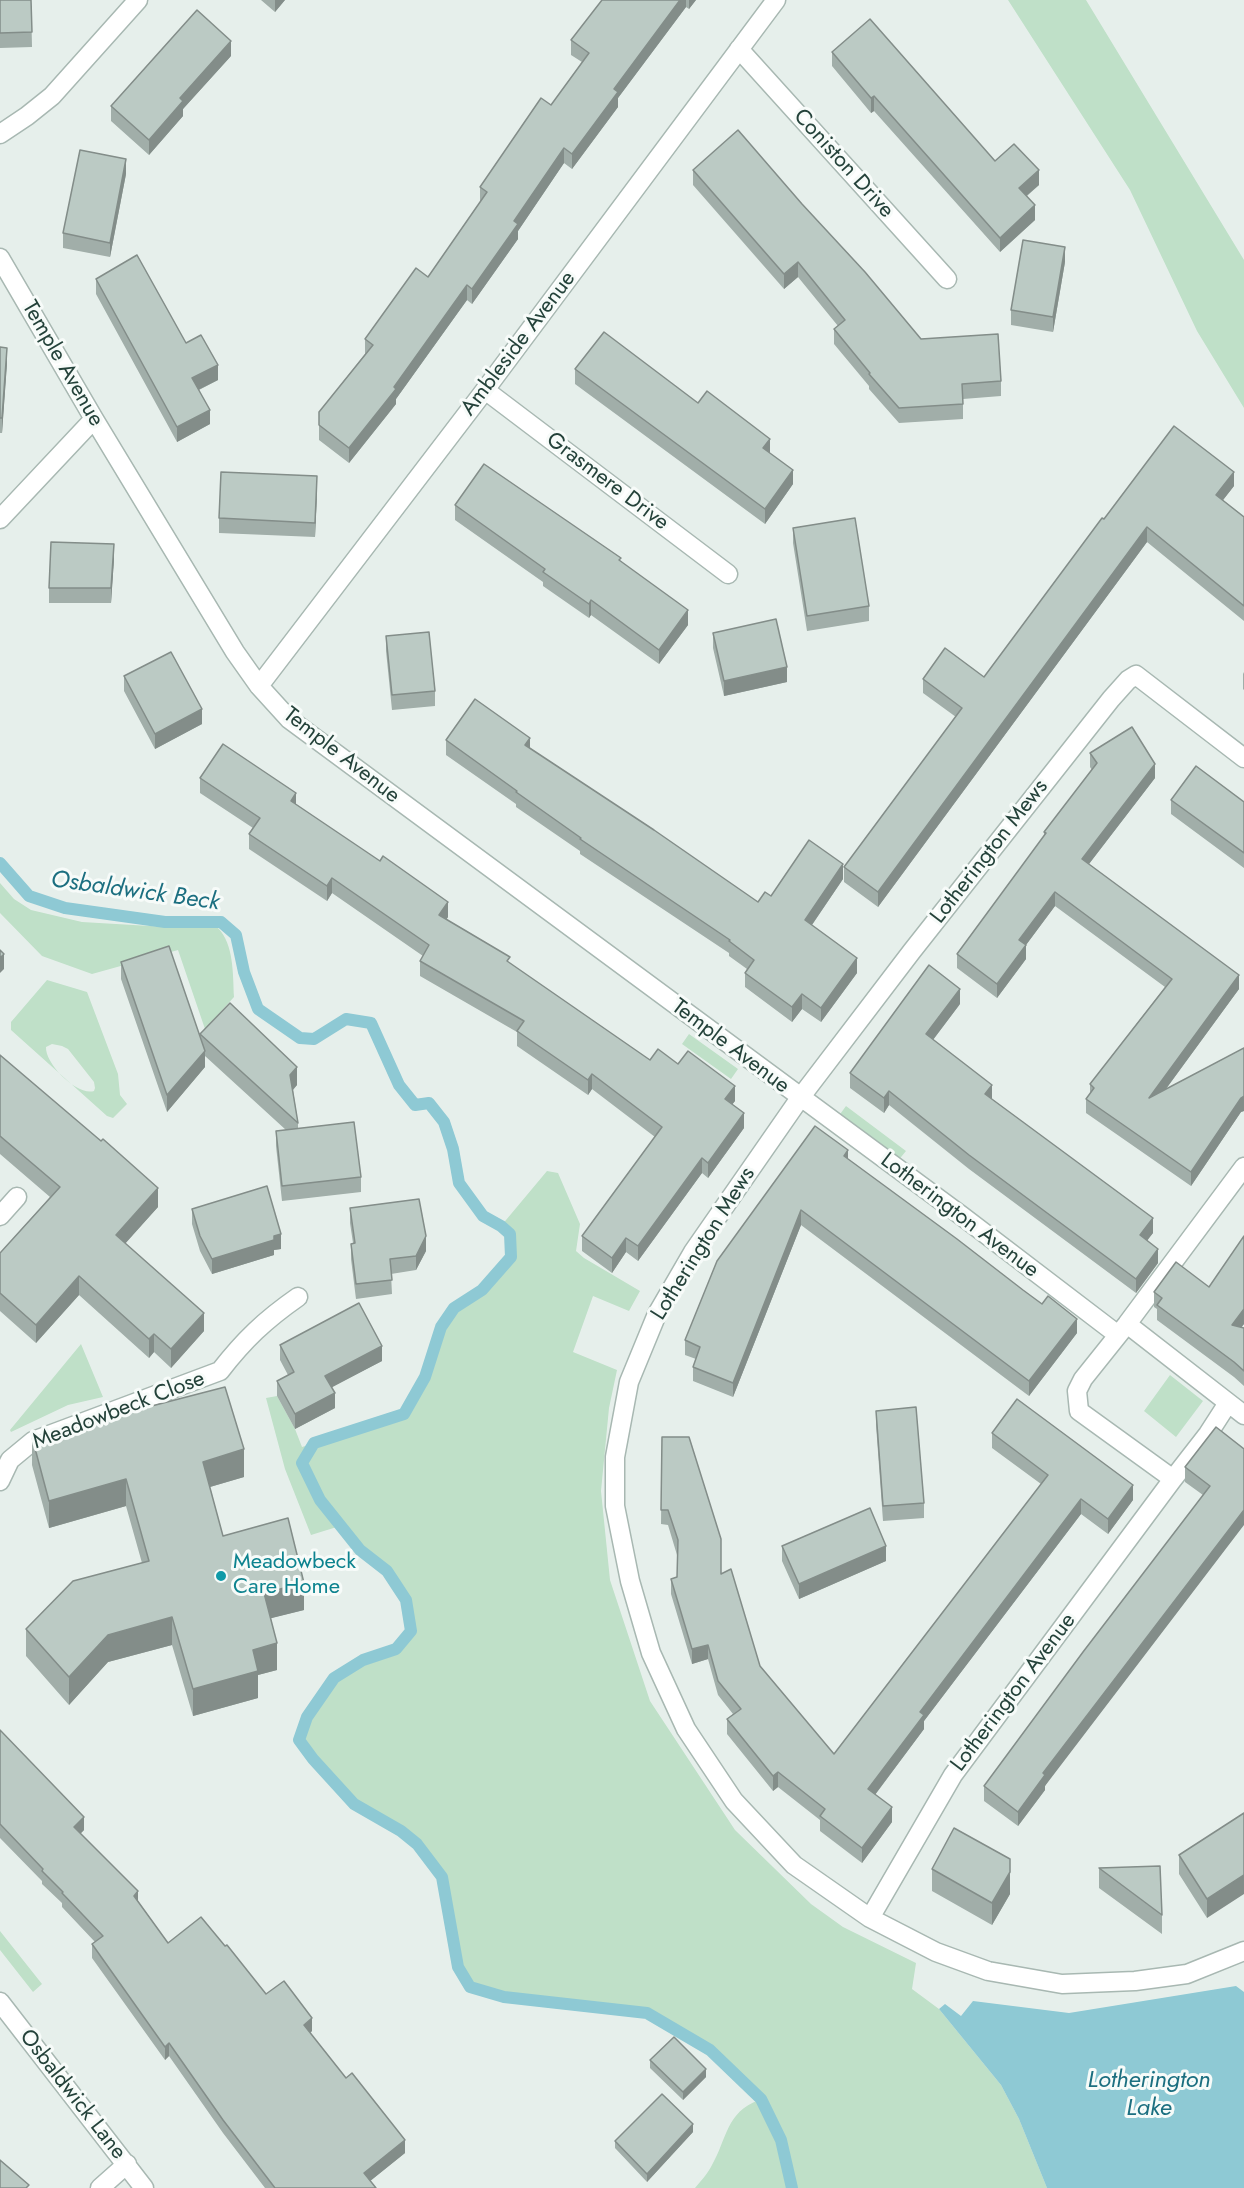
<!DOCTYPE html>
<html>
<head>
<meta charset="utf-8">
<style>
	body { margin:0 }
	canvas { display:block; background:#e6efeb }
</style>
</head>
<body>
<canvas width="1244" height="2188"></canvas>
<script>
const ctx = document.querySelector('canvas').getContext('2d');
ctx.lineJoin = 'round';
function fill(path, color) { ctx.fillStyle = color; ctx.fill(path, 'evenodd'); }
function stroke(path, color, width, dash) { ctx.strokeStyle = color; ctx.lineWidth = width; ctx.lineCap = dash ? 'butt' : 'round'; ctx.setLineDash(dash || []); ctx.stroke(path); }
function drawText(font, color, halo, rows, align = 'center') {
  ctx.font = font + ' Jost,sans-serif'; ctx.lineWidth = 6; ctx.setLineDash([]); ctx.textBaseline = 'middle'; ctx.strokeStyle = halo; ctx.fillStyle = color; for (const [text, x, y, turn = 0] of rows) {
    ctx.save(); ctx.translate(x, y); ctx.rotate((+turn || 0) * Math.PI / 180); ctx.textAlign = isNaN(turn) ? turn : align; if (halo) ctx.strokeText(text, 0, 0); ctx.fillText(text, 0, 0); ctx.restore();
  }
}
fill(new Path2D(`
	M1008,0h78l158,260v148l-47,-77 -67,-141z
	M0,883l14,16 17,11 51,12 85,5 51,1c16,16 15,47 16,69l-29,32 -27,-79 -86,24 -50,-18 -42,-43z
	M47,980l40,12 31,82 2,21 7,9 -14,14 -6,-2 -96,-86v-8zM52,1044l10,2 6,3 26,33 1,6 -1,3c-17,5 -49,-27 -48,-44z
	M689,1034l49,35 -7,10 -49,-35z
	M846,1106l60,45 -9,11 -59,-45z
	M547,1171l11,2 22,51 -4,27 8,7 56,33 -11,20 -36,-15 -20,56 44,18 -8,38 -8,83 9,89 40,121 85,129 76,74 32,23 73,36 -4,26 27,20 62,76 18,34 28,69h-255l-11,-48 -20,-41 -51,-49 -63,-37 -143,-16 -34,-10 -12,-20 -16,-90 -25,-33 -16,-13 -47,-27 -41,-45 -14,-19 8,-23 27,-39 29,-18 33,-11 15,-19 -5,-30 -19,-29 -27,-21 -20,-24 -29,9 -26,-66 -19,-71 11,-2 18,33 7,18 102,-33 21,-37 16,-50 13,-19 28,-18 28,-33v-23l-9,-8z
	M81,1344l22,53 -35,8 -57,27 -1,-2z
	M1170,1375l33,26 -27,36 -32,-26z
	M0,1931l42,53 -9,8 -33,-42z
	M759,2100l19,40 11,48h-94c6,-7 13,-15 17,-23 15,-26 14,-53 47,-65z`), '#bfe0c8');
fill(new Path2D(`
	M1236,1986l8,6v196h-197l-28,-69 -18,-34 -62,-76 6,-5 16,12 12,-15 96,12z`), '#8ec9d4');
stroke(new Path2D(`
	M0,863l29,33 36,12 100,14h56l15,13 8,37 14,37 42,29 14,1 32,-20 25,4 28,62 16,20 14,-2 15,19 9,27 6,34 24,33 18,10 9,8 1,23 -29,33 -28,18 -13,19 -16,50 -21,37 -90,29 -12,20 18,37 40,50 27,21 19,29 5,31 -15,18 -33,11 -29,18 -27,39 -8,23 14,19 41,45 47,27 16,13 25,33 16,90 12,20 34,10 143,16 63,37 51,49 20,41 11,48`), '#8ec9d4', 12);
const street = new Path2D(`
	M739,49l208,230
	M0,134l27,-18 25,-20 86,-96
	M0,258l94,161 141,233 24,34 30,33 673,497 156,119
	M485,390l243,184
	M0,519l94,-100
	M259,686l226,-296 291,-390
	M1244,758l-108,-83 -8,5 -17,19 -199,252 -112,147 -107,154 -36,62 -28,68 -14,75v49l15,75 21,72 35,76 48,72 60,64 76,53 66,34 52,19 74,13 73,-3 52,-7 57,-23
	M0,1216l17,-19
	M1127,1324l117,91
	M1173,1479l35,-45 20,-31
	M0,1481l10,-21 23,-19 187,-70c24,-31 45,-51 78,-74
	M870,1918l83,-143 220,-296 -94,-68 -2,-20 6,-12 44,-55 117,-157
	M0,2002l144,186
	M100,2188l27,-24`);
stroke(street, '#a8b8b2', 21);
stroke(street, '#fff', 18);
fill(new Path2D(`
	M0,0h31l1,47 -32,1z
	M261,0h24l-10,12z
	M602,0h94l-7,9 -3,-2 -68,91v9l-46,62 -8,-6 -46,68v8l-46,65 -5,-4 -71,99v5l-47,59 -30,-23v-28l46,-58v-15l63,-62 52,-75v-15l71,-82 31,-43 -11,-7v-15z
	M832,52l163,109 44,24 -12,11 8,24 -35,32 -126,-141 -3,2 -39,-47z
	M231,56l-48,53v7l-34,39 -38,-34v-15z
	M693,170l109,34 119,135 80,42v15l-38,3v20l-64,4 -30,-34v-3l-35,-42v-15l4,-3 -40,-49 -14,12 -91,-104z
	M126,174l-16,83 -47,-9v-15z
	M1065,262l-12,70 -42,-7v-15z
	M96,279l90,64 32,37 -19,10 11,34 -33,18 -81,-148z
	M0,347l7,16 -5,70h-2z
	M575,369l123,34 72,50 23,31 -28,40 -190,-140z
	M1234,486l-11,14 21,17v104l-97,-79 -269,365 -34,-25v-15l112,-150 -33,-24v-14l61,-2 120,-158z
	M317,491l-2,46 -96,-4v-15z
	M455,505l166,56 67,64 -29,39 -68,-49 -2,3 -46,-32v-4l-88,-62z
	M793,528l76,78v15l-62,10 -14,-88z
	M114,559l-3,44h-62v-15z
	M713,633l74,49 -63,14 -11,-48z
	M386,636l49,55v15l-43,4 -6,-59z
	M1244,672v18l-1,-1v-15z
	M124,676l78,48 -47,25 -31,-58z
	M446,740l84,8 228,154 13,-6 72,-17 -31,46 45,48 -36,49 -19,-13 -10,13 -47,-35v-14l2,-4 -18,-13v-3l-149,-99v-3l-64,-44v-3l-70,-49z
	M1090,753l65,25 -66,86 150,125 -73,100 78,-41v63l-3,1 -50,74 -105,-73v-14l4,-5v-10l75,-97 -110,-81 -29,39v14l-29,39 -40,-30v-14l87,-118v-4l48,-62 -2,-3z
	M200,778l96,26 152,113 -2,3 204,140 28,4 57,37 -3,3 12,24 -36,50 -6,-5 -64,88 -12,-9 -14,21 -30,-22v-15l73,-99 -63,-48 -4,6 -71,-49v-14l-97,-56v-15l3,-5 -91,-63 -5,8 -78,-52v-15l4,-6 -53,-35z
	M1171,800l73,2v66l-73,-54z
	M121,962l79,74v-2l97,51 -4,5 5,33v5l63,49v15l-79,9 -6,-55v-15l10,-1 -81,-74v11l-38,45 -46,-133z
	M960,1004l-27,36 59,59 161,134 -6,7 11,23 -22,30 -167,-124 -80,-64 -5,8 -34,-25v-15z
	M0,1055l158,152 -33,36 79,88 -33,37 -17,-16 -5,6 -70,-63 -43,48 -36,-32v-58l50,-56 -50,-43z
	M848,1159l229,174 -48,63 -228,-171 -68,172 -40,-16v-14l3,-8 -11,-4v-15z
	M350,1208l76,43 -10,19 -25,4 1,20 -36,5 -5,-40v-15l2,-1 -3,-20z
	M192,1209l89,40 -7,1v5l-62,19 -12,-23 -8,-27z
	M1154,1292l90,32 -3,3 3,1v58l-10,-9 -77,-57v-11l-3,-2z
	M280,1345l102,16 -51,26 4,21 -40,21 -18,-33v-15l11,-6 -8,-15z
	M876,1411l48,92v15l-41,3 -7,-96z
	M992,1433l141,67 -25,34 -27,-20 -157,207v8l-49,66 17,27 -30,41 -42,-32v-11l-42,-33 -5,4 -46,-57v-15l6,-5 -15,-19 -10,-36 -16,5 -21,-70v-15l6,-2v-22l-9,-30 -7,-1 1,-87 98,229 74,88 207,-270 -49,-36z
	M32,1437l212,40 -34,10 13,49 81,74 -33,8 6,52 -19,5v23l-65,18 -21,-71 -64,17 -39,43 -43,-49v-27l116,-66 -16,-57 -77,22 -17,-63z
	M1244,1449l-199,337v4l-27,36 -34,-25v-15l219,-291 -18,-13v-15z
	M782,1546l104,15 -87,38 -17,-38z
	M0,1730l84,100 -4,4 58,67 30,42 98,51 46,37 -2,2 95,120 -35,28 6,7h-111l-42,-55 -54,-77 -4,4 -73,-102v-14l3,-2 -33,-35v-4l-20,-19v-3l-42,-43z
	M1244,1813l-37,105 -28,-44v-19z
	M1099,1868l63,47v19l-63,-46z
	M932,1869l78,25 -18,31 -60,-34z
	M650,2060l56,17 -23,23 -33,-32z
	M693,2132l-46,50 -32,-34v-7z`), '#a1aea9');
fill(new Path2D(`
	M275,0h10l-10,12z
	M680,0h6v7l-68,91v9l-46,62v-15l42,-65z
	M689,0h7l-7,9z
	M231,41v15l-48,53v7l-34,39v-15l31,-42z
	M874,96v15l-3,2v-15z
	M564,148v15l-46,68v8l-46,65v-15l42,-68z
	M126,159v15l-16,83v-14z
	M1039,170v15l-20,17v-14z
	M1035,205v15l-35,32v-14z
	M1065,247v15l-12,70v-15z
	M798,262v15l-14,12v-15z
	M467,285v15l-71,99v5l-47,59v-15z
	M7,348v15l-5,70v-15z
	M218,365v15l-26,13v-15z
	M210,410v14l-33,18v-15z
	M770,439v15l-7,-6z
	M793,470v14l-28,40v-15z
	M1234,472v14l-18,23v-14z
	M317,476v15l-2,46v-14z
	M1147,527v15l-269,365v-15z
	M114,544v15l-3,44v-15z
	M591,600v15l-2,3v-14z
	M688,610v15l-29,39v-14z
	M787,667v15l-63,14v-15z
	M202,709v15l-47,25v-15z
	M530,738v15l-5,-8z
	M1155,764v14l-73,95v-14z
	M296,793v15l-5,-7z
	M843,864v15l-38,56v-15z
	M332,878v15l-5,8v-15z
	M1055,892v14l-29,39v14l-29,39v-14l22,-44z
	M448,902v15l-9,13v-15z
	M4,954v15l-4,4v-15z
	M857,958v15l-36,49v-14z
	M1239,975v14l-90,123v-14z
	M960,989v15l-34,45v-15z
	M802,994v15l-10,13v-15z
	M205,1051v16l-38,45v-17z
	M297,1067v18l-7,8v-18z
	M592,1074v15l-4,6v-15z
	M992,1085v14l-7,-5z
	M735,1086v15l-10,13v-15z
	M889,1091v14l-5,8v-15z
	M1244,1096v15l-3,1 -50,74v-14l50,-74z
	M744,1113v15l-36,50v-15z
	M848,1150v15l-4,-9z
	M702,1158v15l-64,88v-15z
	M158,1188v19l-42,47v-19z
	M801,1210v15l-68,172v-14z
	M1153,1218v15l-13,17v-15z
	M281,1234v15l-7,1v5l-62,19v-15l62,-23z
	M426,1236v15l-10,19v-14z
	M626,1238v14l-14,21v-15z
	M1158,1249v14l-22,30v-14z
	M79,1276v19l-43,48v-18z
	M1244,1309v15l-12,16v-15z
	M204,1313v18l-33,37v-19z
	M1077,1319v14l-48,63v-15z
	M154,1334v18l-5,6v-19z
	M382,1346v15l-57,30v-15z
	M335,1393v15l-40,21v-15z
	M244,1449v28l-41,12v-27z
	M126,1479v27l-77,22v-27z
	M1133,1485v15l-25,34v-15z
	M1081,1499v15l-157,207v8l-56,75v-15l52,-77z
	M1244,1510v15l-199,261v4l-27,36v-14l25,-39z
	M886,1546v15l-87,38v-15z
	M304,1583v27l-40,10v-27z
	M172,1617v28l-64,17 -39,43v-28l39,-42z
	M277,1643v27l-19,5v23l-65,18v-27l60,-39z
	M708,1645v14l-16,5v-15z
	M778,1772v15l-5,4v-15z
	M892,1807v15l-30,41v-15z
	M84,1817v13l-10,10v-13z
	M1010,1872v22l-18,31v-22z
	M1244,1875v19l-37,24v-19z
	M138,1891v14l-4,-9z
	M312,2018v13l-8,7v-13z
	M169,2043v13l-4,4v-13z
	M706,2069v8l-23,23v-8z
	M693,2124v8l-46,50v-8z
	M405,2140v13l-41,33v-13z`), '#838d89');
const building = new Path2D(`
	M0,0h31l1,32 -32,1z
	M602,0h78l-66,89 4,3 -46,62 -8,-6 -50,73 4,3 -46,65 -5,-4 -73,102 2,2 -47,59 -30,-23v-13l54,-67 -8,-6 51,-71 12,9 59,-85 -7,-5 61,-89 10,7 38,-52 -18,-13z
	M197,10l34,31 -51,57 3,3 -34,39 -38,-34z
	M870,19l125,142 19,-17 25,26 -20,18 16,17 -35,33 -126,-142 -3,2 -39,-46z
	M738,130l64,74 63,68 56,67 77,-5 3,47 -39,3 1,20 -64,4 -30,-34 1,-1 -36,-44 11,-9 -47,-58 -14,12 -91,-104z
	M80,150l46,9 -16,84 -47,-10z
	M1023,240l42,7 -12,70 -42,-7z
	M137,255l49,88 15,-8 17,30 -26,13 18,32 -33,17 -81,-148z
	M604,332l94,71 9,-12 63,48 -7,9 30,22 -28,39 -190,-140z
	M0,347l7,1 -5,70h-2z
	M1174,426l60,46 -18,23 28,22v89l-97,-79 -269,365 -34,-25 118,-159 -39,-29 22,-31 39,29 118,-159 2,1z
	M484,464l137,94 -2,2 69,50 -29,40 -68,-50 -2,4 -46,-32 2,-3 -90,-64z
	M221,472l96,4 -2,47 -96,-5z
	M855,518l14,88 -62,10 -14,-88z
	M51,542l63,2 -3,44h-62z
	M776,619l11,48 -63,14 -11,-48z
	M429,632l6,59 -43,4 -6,-59z
	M171,652l31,57 -47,25 -31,-58z
	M475,699l55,39 -5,7 129,85 104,72 7,-10 6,4 38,-56 34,24 -38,56 52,38 -36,50 -19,-14 -10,13 -47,-34 9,-13 -25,-19 1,-1 -150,-101 1,-1 -65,-46 1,-1 -71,-51z
	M1132,727l23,37 -73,95 157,116 -90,123 95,-50v48l-3,2 -50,74 -105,-73 8,-11 -4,-4 82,-105 -117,-87 -36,48 7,5 -29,39 -40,-30 89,-121 -2,-1 53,-69 -7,-10z
	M223,744l73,49 -5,8 89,60 3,-5 65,46 -9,13 71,42 -3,4 143,99 8,-11 20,15 10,-13 47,35 -10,13 19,14 -36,50 -6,-5 -64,88 -12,-8 -14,20 -30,-22 80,-109 -70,-53 -4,6 -71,-49 7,-10 -104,-60 9,-16 -97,-67 -5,8 -78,-52 11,-16 -60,-40z
	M1196,766l48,36v51l-73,-53z
	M169,946l36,105 -38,44 -46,-133z
	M0,950l4,4 -4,4z
	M929,965l31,24 -34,45 66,51 -7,9 168,124 -13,17 18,14 -22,30 -167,-124 -80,-64 -5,7 -34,-25z
	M230,1003l67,64 -7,8 8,48 -98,-89z
	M0,1055l101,86 2,-2 55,49 -42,47 88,78 -33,36 -17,-15 -5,5 -70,-63 -43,49 -36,-32v-40l60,-66 -60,-51z
	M354,1122l7,55 -79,9 -6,-55z
	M815,1126l33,24 -4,6 113,83 66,51 19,14 6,-8 29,23 -48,62 -228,-171 -68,173 -40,-16 7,-20 -15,-7 32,-79z
	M267,1186l14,48 -7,2v4l-62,19 -12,-23 -8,-27z
	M419,1199l7,37 -10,20 -26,3 2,21 -36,4 -5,-40 4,-1 -5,-35z
	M1244,1236v73l-12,16 12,3v43l-10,-9 -77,-57 5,-7 -8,-6 22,-30 33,25z
	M359,1303l23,43 -57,30 10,17 -40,21 -18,-33 17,-9 -14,-27z
	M225,1387l19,62 -41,13 20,74 65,-18 16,65 -40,10 13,50 -24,7 5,21 -65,18 -21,-72 -64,18 -39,42 -43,-48 47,-48 76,-20 -23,-82 -77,22 -17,-64z
	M1017,1399l116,86 -25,34 -27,-20 -161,213 4,3 -56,74 24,18 -30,41 -42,-32 5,-7 -47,-37 -5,4 -46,-57 14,-10 -23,-28 -10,-36 -16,4 -21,-70 6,-2 1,-37 -10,-30h-7l1,-73h27l32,102v35l10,-5 29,97 74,88 214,-279 -56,-42z
	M916,1407l8,96 -41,3 -7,-95z
	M1216,1427l28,22v61l-201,263 2,2 -27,37 -34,-26 99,-134 127,-166 -25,-19z
	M870,1508l16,38 -87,38 -17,-38z
	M0,1730l84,87 -10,10 64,64 -4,5 34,47 33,-26 24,29 2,-1 39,49 18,-13 28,37 -8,7 42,53 6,-5 53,67 -41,33 12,15h-101l-52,-68 -54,-77 -4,4 -73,-103 11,-8 -41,-43 1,-1 -21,-21 1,-2 -43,-45z
	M1244,1813v62l-37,24 -28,-44z
	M954,1828l56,31v13l-18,31 -60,-34z
	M1160,1866l2,49 -63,-47z
	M674,2037l32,32 -23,23 -33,-32z
	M662,2094l31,30 -46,50 -32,-33z
	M0,2160l29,25 -3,3h-26z`);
fill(building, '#bbcac4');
stroke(building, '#838d89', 1.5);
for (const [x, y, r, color] of [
	[221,1576,6,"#0f9aa8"]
]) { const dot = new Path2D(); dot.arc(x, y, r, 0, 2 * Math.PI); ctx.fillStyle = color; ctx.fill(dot); stroke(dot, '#f7fbf9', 2); }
drawText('22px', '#24423a', '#f7fbf9', [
	["Coniston Drive",843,164,48],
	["Ambleside Avenue",519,344,-53],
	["Temple Avenue",62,364,60],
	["Grasmere Drive",607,482,37],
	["Temple Avenue",341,756,38],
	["Lotherington Mews",990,852,-52],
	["Temple Avenue",730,1047,37],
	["Lotherington Avenue",959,1216,37],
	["Lotherington Mews",704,1244,-58],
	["Meadowbeck Close",119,1411,-21],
	["Lotherington Avenue",1014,1693,-53],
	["Osbaldwick Lane",72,2095,52]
]);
drawText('22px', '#0d838f', '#f7fbf9', [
	["Meadowbeck",233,1563],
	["Care Home",233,1588]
], 'left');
drawText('italic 24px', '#1c6f80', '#f7fbf9', [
	["Osbaldwick Beck",135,892,8],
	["Lotherington",1149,2081],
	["Lake",1149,2109]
]);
</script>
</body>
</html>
